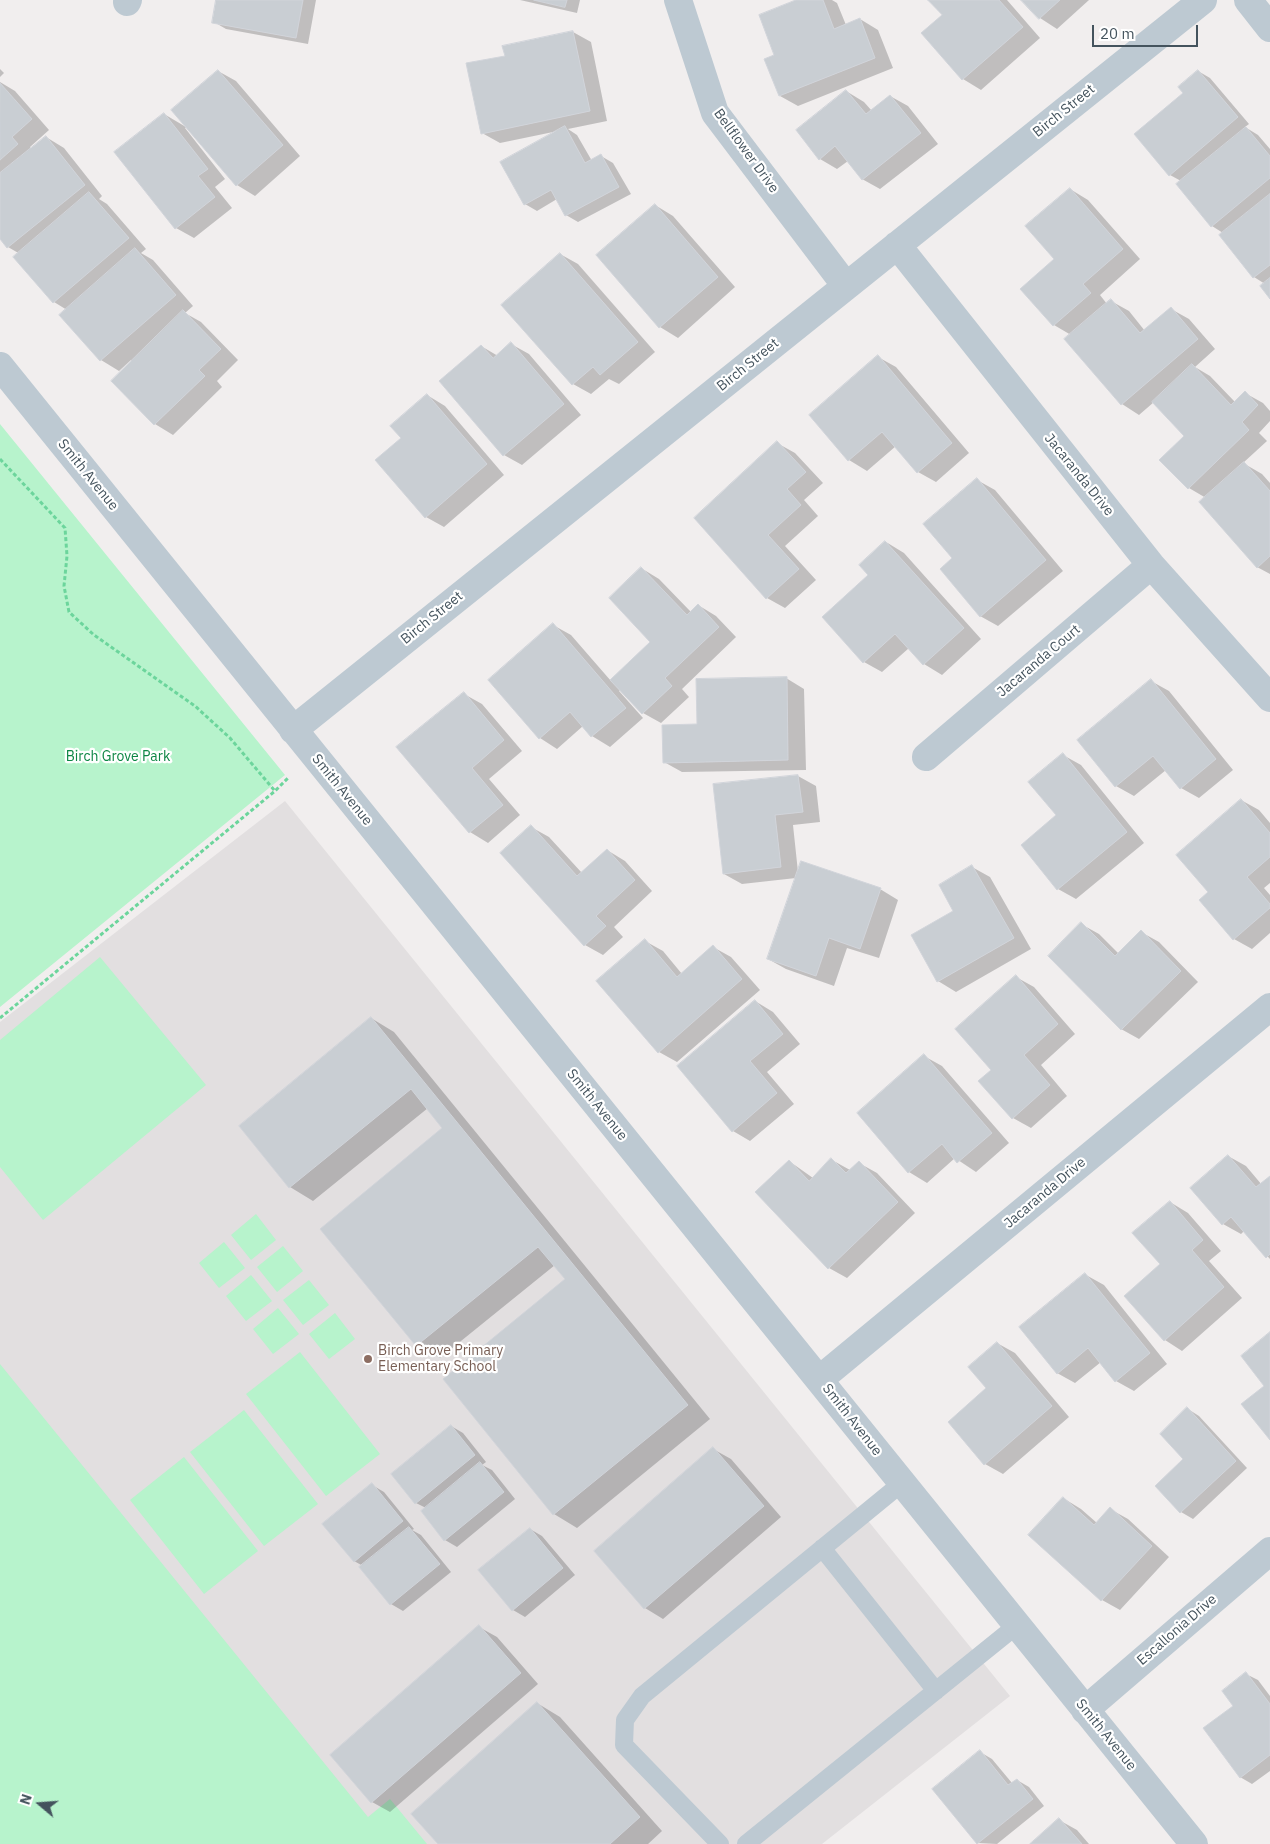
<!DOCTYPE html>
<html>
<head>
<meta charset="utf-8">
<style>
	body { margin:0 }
	#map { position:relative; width:1270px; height:1844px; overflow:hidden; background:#f1eeee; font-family:"IBM Plex Sans",sans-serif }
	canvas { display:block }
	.north { position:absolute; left:15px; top:1779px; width:50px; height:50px; -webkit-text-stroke:4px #fff; paint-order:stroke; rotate:288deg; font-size:14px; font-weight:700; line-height:20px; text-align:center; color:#44535d }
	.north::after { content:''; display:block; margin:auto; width:18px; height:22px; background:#44535d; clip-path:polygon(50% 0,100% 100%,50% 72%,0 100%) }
	.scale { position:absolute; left:1092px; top:25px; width:106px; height:22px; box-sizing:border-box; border:2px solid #44535d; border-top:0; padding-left:6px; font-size:15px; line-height:18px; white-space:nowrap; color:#44535d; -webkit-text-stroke:4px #fff; paint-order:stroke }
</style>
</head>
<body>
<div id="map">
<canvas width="1270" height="1844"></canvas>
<div class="north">N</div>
<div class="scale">20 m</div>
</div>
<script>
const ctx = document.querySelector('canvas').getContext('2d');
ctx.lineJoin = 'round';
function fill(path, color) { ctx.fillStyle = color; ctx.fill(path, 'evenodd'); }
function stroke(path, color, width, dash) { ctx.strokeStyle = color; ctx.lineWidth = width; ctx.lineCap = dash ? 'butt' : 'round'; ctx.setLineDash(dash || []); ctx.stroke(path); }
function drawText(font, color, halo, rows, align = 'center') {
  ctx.font = font + ' "IBM Plex Sans",sans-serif'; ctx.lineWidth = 4.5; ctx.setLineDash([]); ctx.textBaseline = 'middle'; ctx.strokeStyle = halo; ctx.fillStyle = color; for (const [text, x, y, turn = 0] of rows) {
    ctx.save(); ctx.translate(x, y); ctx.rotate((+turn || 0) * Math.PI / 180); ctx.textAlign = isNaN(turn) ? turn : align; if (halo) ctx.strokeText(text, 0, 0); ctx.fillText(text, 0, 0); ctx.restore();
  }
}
fill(new Path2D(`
	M285,801l725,895 -188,148h-822v-822z`), '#e2dfe0');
fill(new Path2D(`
	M0,424l285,351 -285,232z
	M100,957l106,128 -163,135 -43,-53v-127z
	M256,1214l20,26 -25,20 -20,-25z
	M224,1242l21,26 -26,20 -20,-25z
	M283,1246l20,25 -26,21 -20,-25z
	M251,1275l21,26 -26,20 -20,-25z
	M309,1280l20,25 -26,20 -20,-25z
	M278,1308l21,26 -26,20 -20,-25z
	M335,1313l20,26 -26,20 -20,-25z
	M300,1352l80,102 -54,42 -80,-102z
	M0,1364l368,453 22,-18 37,45h-427z
	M244,1410l74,94 -54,42 -74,-94z
	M184,1457l74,94 -54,43 -74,-94z`), '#b7f3cc');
fill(new Path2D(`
	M218,0h98l-8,44 -82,-15 -12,-7z
	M520,0h60l-3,13z
	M799,0h33l5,3 9,22 14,-6 18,11 15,38 -95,38 -18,-10 -4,-41z
	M930,0h77l33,38 -59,52 -18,-11 -20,-64z
	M1023,0h66l-32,29 -17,-11z
	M573,32l18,10 16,79 -39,8 9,6 15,26 9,-5 12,7 18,31 -53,28 -12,-7 -9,-16 -20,12 -12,-7 33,-73 -58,12 -18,-10 24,-76z
	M0,69l4,4 -4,4z
	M218,71l18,10 64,75 -45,40 -18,-11 -50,-58 -2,1 40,51 -10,8 17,21 -38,30 -18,-10 -12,-114 22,13z
	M1198,71l12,7 39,46 -4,3 13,8 12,14v148l-5,-13 -11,-7 -31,-44 -11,-7 -31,-45 -11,-6 14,-82z
	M0,82l15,9 34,39 -19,17 1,2 15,-12 18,11 38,48 -3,3 8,5 39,45 -5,4 12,7 40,46 -8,7 16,9 37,38 -21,21 5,6 -49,48 -18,-11 -42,-43 19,-19 -1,-2 -12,11 -18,-11 -40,-45 6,-5 -13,-8 -34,-48 -12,-7 -8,-10z
	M846,91l18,11 8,9 18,-15 18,10 30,38 -58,45 -18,-10 -14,-18 -11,8 -17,-10z
	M1070,189l18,11 52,59 -40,36 7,9 4,-3 18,10 16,20 26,-22 18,10 26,30 -20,18 15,9 25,26 10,-9 18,10 7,8v10l-11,12 8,8 -24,22 19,11 8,9v91l-13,-7 -51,-69 -17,-10 -28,-28 25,-24 -32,-34 -15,13 -17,-11 -51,-69 -17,-10 -32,-36 33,-30z
	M655,205l18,11 62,71 -57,51 -18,-11 -62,-72z
	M560,254l18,10 77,88 -36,32 -10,-5 -18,15 -18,-10z
	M511,344l18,10 52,61 -59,50 -18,-10 -23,-109 17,10z
	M878,357l18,10 73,86 -33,29 -18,-10 -22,-26 -29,25 -18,-11 -39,-45z
	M427,395l18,11 59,69 -60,52 -18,-10 -23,-78z
	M777,443l18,10 28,30 -19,17 14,16 -33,30 31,34 -31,28 -18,-10 -72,-80z
	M977,480l18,10 68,81 -65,55 -18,-10 -26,-58z
	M886,542l18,11 77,86 -39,36 -18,-11 -15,-16 -27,24 -18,-10 5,-87z
	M641,568l18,11 32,33 7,-7 18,11 20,21 -54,52 7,8 -28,26 -18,-10 -22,-24 -2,2 24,27 -33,29 -18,-11 -9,-10 -26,23 -17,-11 13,-113 18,10 40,46 41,-39z
	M786,678l18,11 2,81 -124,2 -18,-10 34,-36z
	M1151,681l18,10 64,79 -34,28 -18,-10 -15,-18 -32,26 -18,-10z
	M464,694l18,10 40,47 -33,28 31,36 -32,28 -18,-11 -72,-84z
	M1063,755l18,10 63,78 -68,56 -18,-10 -1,-74z
	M798,776l18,10 4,36 -27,3 5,47 82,17 18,11 -19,58 -32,-10 -13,38 -48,-17 -18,-10 28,-81 -54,6 -18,-10z
	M1241,800l18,10 11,13v60l-6,5 6,7v38l-18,16 -18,-10 -24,-46z
	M531,827l18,10 33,36 25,-23 18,11 27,30 -38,36 9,10 -20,18 -18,-10z
	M972,867l18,10 41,72 -75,43 -18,-11 -26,-45 43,-25z
	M1081,924l18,10 20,20 22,-22 18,10 39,40 -59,57 -18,-10z
	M645,941l18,10 19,23 31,-27 18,10 29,33 -83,72 -18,-10z
	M1016,977l18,10 41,47 -34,31 26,31 -36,32 -18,-10 -21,-48z
	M755,1001l18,11 27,32 -33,28 27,32 -44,37 -17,-10z
	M371,1018l23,14 316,387 -133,109 -23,-14 12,-235 -11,-14 -115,93 -23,-13 27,-216 -16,-21 -115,93 -23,-14z
	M924,1056l18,10 67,77 -33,29 -21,-14 -28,25 -18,-11 -51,-59z
	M1228,1156l18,10 16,19 8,-8v82l-26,-28 -3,3 -18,-10z
	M832,1160l18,10 9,-7 18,10 38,40 -68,65 -18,-10 -40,-107 24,17z
	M1170,1202l18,11 33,38 -12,10 33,37 -60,53 -17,-11 -4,-75z
	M1086,1275l18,10 63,79 -33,27 -18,-10 -15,-19 -26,21 -18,-10z
	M997,1343l18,10 54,64 -66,57 -18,-10 3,-76z
	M1188,1409l11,7 48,52 -54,51 -12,-7 -25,-26 29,-27z
	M451,1426l12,7 23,29 -4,3 10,5 23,29 -58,48 -12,-7 -19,-32 -10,-5z
	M713,1449l18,10 50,58 -118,102 -18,-11 -50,-57z
	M372,1485l12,7 30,37 -2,1 9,5 30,37 -48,39 -12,-7 -30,-37 2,-1 -9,-5z
	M1063,1498l18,11 16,14 13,-14 18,10 41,38 -49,53 -18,-10z
	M530,1529l12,7 33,39 -50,42 -12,-7z
	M479,1627l18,10 41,47 -148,128 -18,-10z
	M1246,1674l12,6 12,16v75l-18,13 -12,-7 -5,-70z
	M537,1703l23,14 102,114 -14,13h-208z
	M980,1752l12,7 20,24 5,-3 12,7 15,19 -47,38 -19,-1z
	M1059,1820l18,10 12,14h-57z`), '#0003');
const building = new Path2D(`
	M216,0h87l-7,38 -84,-15z
	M534,0h33l-2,7z
	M796,0h27l11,29 26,-11 15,40 -96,38 -15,-37 10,-4 -15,-40z
	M928,0h71l24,27 -61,53 -41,-47 21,-18z
	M1021,0h39l-21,19z
	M573,31l17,80 -109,23 -15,-71 39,-7 -3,-10z
	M218,70l65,75 -47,41 -65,-76z
	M1198,70l40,47 -69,59 -35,-42 49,-41 -5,-6z
	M0,83l32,36 -20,18 6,7 -18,16z
	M846,90l20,24 24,-19 31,38 -59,47 -27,-34 -16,14 -23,-30z
	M164,113l44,56 -10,7 17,21 -40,32 -61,-77z
	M565,126l20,37 16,-9 18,33 -54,29 -14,-26 -27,15 -24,-43z
	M1246,127l24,29v22l-59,49 -35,-43z
	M46,136l39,49 -78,63 -7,-9v-66z
	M1070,188l53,61 -40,35 8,9 -38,33 -33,-37 34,-30 -29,-33z
	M89,192l40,46 -76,65 -40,-46z
	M1270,194v71l-17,13 -34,-43z
	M655,204l63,73 -59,51 -63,-73z
	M135,248l41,47 -76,66 -41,-46z
	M560,253l78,89 -38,33 -7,-8 -21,18 -71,-80z
	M1270,278v21l-10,-13z
	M1111,299l29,34 31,-26 27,32 -77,66 -57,-66z
	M183,310l38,39 -22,21 6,6 -51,49 -43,-44z
	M511,342l53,62 -61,52 -64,-75 42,-36 12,13z
	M878,355l74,88 -35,30 -35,-41 -34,29 -39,-46z
	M1192,364l39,41 14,-14 13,14 -16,17 7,8 -61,59 -29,-29 25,-24 -32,-34z
	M427,394l60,70 -62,54 -50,-58 26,-22 -11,-12z
	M777,441l29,31 -19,17 14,16 -33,30 31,34 -33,30 -72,-81z
	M1244,462l26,29v65l-13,12 -58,-66z
	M977,478l69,82 -66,57 -40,-48 12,-11 -29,-34z
	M885,541l79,87 -41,37 -28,-31 -32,29 -41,-46 46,-42 -9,-10z
	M641,567l46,48 11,-11 21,23 -54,51 7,8 -30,28 -32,-34 40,-38 -41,-44z
	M553,623l73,85 -35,29 -21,-25 -31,27 -51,-59z
	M787,677l1,83 -125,3 -1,-38 35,-1 -1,-45z
	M1151,679l65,80 -36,30 -27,-33 -38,31 -38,-47z
	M464,692l40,48 -32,28 31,37 -34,28 -73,-86z
	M1063,753l64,79 -70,58 -36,-45 35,-30 -28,-33z
	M798,775l5,37 -28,3 6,52 -58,7 -10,-90z
	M1241,799l29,34v24l-23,20 23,27v4l-37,32 -34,-40 9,-8 -32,-37z
	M531,825l46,51 30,-27 28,31 -39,36 10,10 -22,20 -84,-93z
	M801,861l80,27 -21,61 -31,-11 -13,38 -49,-17z
	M972,865l42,73 -77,44 -26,-47 42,-24 -14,-26z
	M1081,922l34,34 26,-26 40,41 -60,59 -73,-74z
	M645,939l32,38 36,-32 29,34 -84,74 -62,-72z
	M1016,975l42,49 -34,31 26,30 -38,34 -34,-38 13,-11 -36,-41z
	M755,1000l28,34 -33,27 27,32 -45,39 -55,-66z
	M371,1017l317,388 -135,110 -110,-136 122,-100 -27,-32 -122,99 -96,-117 122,-101 -31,-39 -122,99 -50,-62z
	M924,1054l68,79 -35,30 -15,-19 -34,29 -51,-60z
	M1228,1155l28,32 14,-11v78l-4,4 -35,-41 -9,8 -32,-37z
	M831,1158l15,15 13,-12 39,41 -70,67 -73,-77 34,-32 20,21z
	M1170,1201l33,39 -11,10 32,37 -60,54 -40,-45 36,-32 -28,-31z
	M1085,1273l65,80 -35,29 -27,-34 -31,26 -38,-47z
	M1270,1332v108l-29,-36 23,-18 -23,-30z
	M997,1342l55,64 -68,59 -36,-43 38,-34 -18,-21z
	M1187,1407l49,54 -56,52 -25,-27 28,-27 -23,-25z
	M451,1425l24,30 -60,49 -24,-30z
	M713,1447l51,59 -120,103 -50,-58z
	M480,1462l24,30 -60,49 -23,-30z
	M372,1483l31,38 -49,41 -32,-38z
	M1063,1497l31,28 16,-18 42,39 -51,55 -73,-66z
	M409,1527l31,37 -50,41 -31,-38z
	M530,1528l33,40 -51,43 -34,-41z
	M479,1625l42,48 -150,130 -41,-48z
	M1246,1672l24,32v51l-30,23 -37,-50 30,-22 -11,-15z
	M537,1702l103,115 -30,27h-172l-27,-30z
	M980,1750l28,35 9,-6 16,20 -56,45 -45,-55z
	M1059,1818l23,26h-52z`);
fill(building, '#c9ced3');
stroke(building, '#d1d4da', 1);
stroke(new Path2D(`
	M0,459l65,69 2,28 -3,30 5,26 25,23 101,71 35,32 45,53
	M0,1018l275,-227 14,-14`), '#6cd59c', 3, [4, 2.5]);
stroke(new Path2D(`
	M822,1548l114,143
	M720,1844l-96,-99 1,-25 17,-24 260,-213
	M746,1844l270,-218`), '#bdc9d2', 18);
stroke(new Path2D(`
	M678,0l37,113 131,173
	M1248,0l22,28
	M127,2l1,-2
	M897,245l254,320 119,133
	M0,366l1194,1478
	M293,730l910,-730
	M926,757l225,-192
	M820,1379l450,-372
	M1085,1710l185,-159`), '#bdc9d2', 28);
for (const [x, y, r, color] of [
	[368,1359,5,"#8d6e63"]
]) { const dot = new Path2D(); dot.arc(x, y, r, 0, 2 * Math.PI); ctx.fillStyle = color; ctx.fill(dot); stroke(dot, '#fff', 2); }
drawText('14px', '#44535d', '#fff', [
	["Birch Street",1064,111,-39],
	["Bellflower Drive",746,151,54],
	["Birch Street",748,365,-39],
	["Smith Avenue",88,475,51],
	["Jacaranda Drive",1079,475,51],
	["Birch Street",432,618,-39],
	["Jacaranda Court",1039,661,-40],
	["Smith Avenue",342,790,51],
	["Smith Avenue",597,1105,51],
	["Jacaranda Drive",1045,1193,-40],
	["Smith Avenue",852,1420,52],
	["Escallonia Drive",1177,1630,-41],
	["Smith Avenue",1106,1735,51]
]);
drawText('14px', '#0d8644', '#fff', [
	["Birch Grove Park",118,757]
]);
drawText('14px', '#785e54', '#fff', [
	["Birch Grove Primary",378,1351],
	["Elementary School",378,1367]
], 'left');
</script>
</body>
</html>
